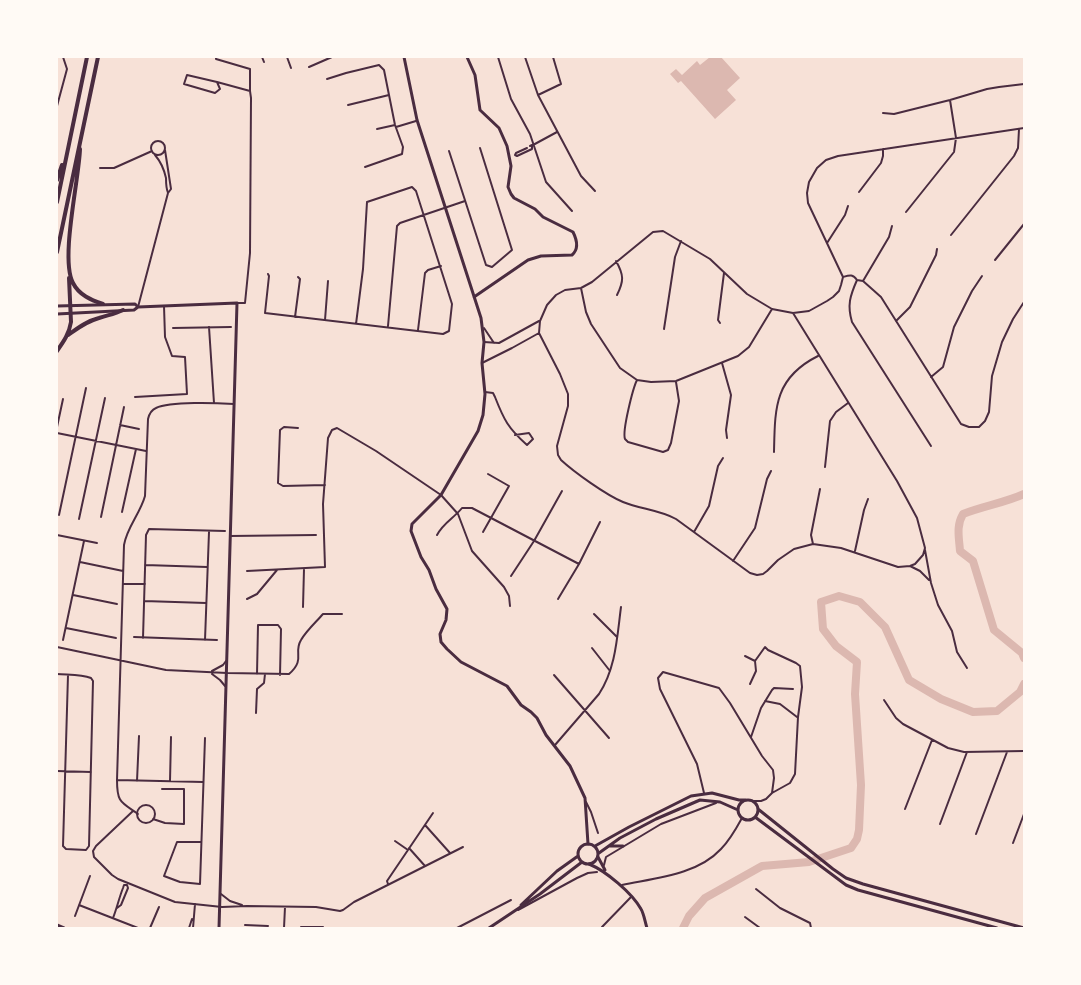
<!DOCTYPE html>
<html>
<head>
<meta charset="utf-8">
<style>
	body { margin:0 }
	#map { position:relative; width:1081px; height:985px; overflow:hidden; background:#f7e1d7; font-family:Poppins,sans-serif }
	canvas { display:block }
	.frame { position:absolute; inset:0; border:58px solid #fffaf5; pointer-events:none }
</style>
</head>
<body>
<div id="map">
<canvas width="1081" height="985"></canvas>
<div class="frame"></div>
</div>
<script>
const ctx = document.querySelector('canvas').getContext('2d');
ctx.lineJoin = 'round';
function fill(path, color) { ctx.fillStyle = color; ctx.fill(path, 'evenodd'); }
function stroke(path, color, width, dash) { ctx.strokeStyle = color; ctx.lineWidth = width; ctx.lineCap = dash ? 'butt' : 'round'; ctx.setLineDash(dash || []); ctx.stroke(path); }
fill(new Path2D(`
	M710,57h11l19,21 -13,12 9,10 -21,19 -34,-38 -3,2 -8,-9 6,-5 6,6 15,-14 3,4z`), '#dcb8b0');
stroke(new Path2D(`
	M1024,494c-20,9 -41,12 -61,20 -7,12 -4,23 -3,37l13,10 21,69 28,23 2,5
	M683,928l6,-12 16,-18 57,-32 47,-4 42,-14 6,-9 2,-9 2,-45 -6,-91 2,-32 -21,-16 -13,-17 -2,-27 18,-6 21,6 25,25 24,53 32,19 32,13 24,-1 23,-19 4,-8`), '#dcb8b0', 8);
stroke(new Path2D(`
	M216,57v2l34,10v22
	M262,57l2,5
	M287,57l4,11
	M498,57l13,42 19,35 16,48 26,29
	M525,57l13,38 43,81 14,15
	M309,67l23,-10
	M187,75l30,7 3,7 -5,4 -31,-9z
	M327,79l19,-6 33,-8 5,5 11,55 8,22 -1,7 -37,13
	M217,82l33,9 1,7 -1,155 -5,50h-8
	M538,95l23,-11 -8,-27
	M348,105l41,-10
	M57,106l10,-37 -4,-12
	M883,113l11,1 56,-14 37,-11 12,-2 25,-3
	M396,127l20,-6
	M377,129l18,-4
	M151 148a7 7 0 1 1 14 0a7 7 0 1 1-14 0Z
	M533,145l24,-13
	M527,148l-11,5 -1,2 2,1 15,-7v-4l-2,1
	M449,151l37,114 6,2 20,-17 -32,-102
	M155,155c6,7 9,14 11,23 0,6 0,10 2,15
	M100,168h14l38,-17
	M859,192l22,-29 2,-7v-7
	M906,212l48,-60 2,-14 -6,-38
	M663,231l47,28 37,35 25,15 21,4 104,168 20,37 8,30 -2,7 -8,9 -5,2 -12,1 -57,-19 -28,-4 -19,5 -16,11 -11,11 -4,3 -6,1 -7,-2 -74,-54c-16,-9 -36,-10 -53,-17 -17,-7 -49,-30 -62,-42l-3,-5 -1,-9 11,-40v-12l-8,-20 -21,-41 1,-12 7,-16 9,-10 9,-5 16,-2 11,-6 61,-50z
	M951,235l63,-79 4,-8 1,-19
	M827,243l18,-28 3,-9
	M995,260l29,-36
	M616,261c8,14 8,20 1,34
	M268,274l1,2 -4,37 178,21 6,-3 3,-27 -36,-113 -4,-4 -45,15 -4,67 -7,55
	M843,277c7,-2 10,-3 14,3l6,1 18,16 80,127 8,3h10l6,-6 4,-9 3,-36 10,-34 11,-23 11,-17
	M857,280c-7,16 -10,25 -5,42l79,124
	M863,281l26,-44 3,-11
	M581,288l5,24 5,12 29,44 17,12 14,2 25,-1 62,-25 11,-9 23,-38
	M138,307l30,-114 3,-4 -6,-39
	M793,313l16,-2 18,-10 6,-4 6,-6 2,-6 2,-8 -35,-74 -1,-10 2,-11 8,-14 9,-8 12,-4 186,-28
	M295,317l5,-38 -2,-2
	M325,320l3,-39
	M896,321l14,-14 26,-52 1,-6
	M720,323l-2,-3 6,-47
	M388,326l9,-100 3,-3 65,-22
	M209,327l5,76
	M173,328l58,-1
	M484,328l10,15
	M664,329l11,-72 6,-16
	M418,330l7,-57 3,-3 13,-4
	M484,342l15,1 40,-22
	M482,363l30,-15 27,-15
	M722,363l9,32 -5,35 1,8
	M931,377l12,-10 11,-40 18,-36 10,-15
	M637,380c-4,8 -15,51 -12,59 1,1 2,2 3,3l35,10 5,-2 3,-7 8,-42 -3,-19
	M485,392l8,1 2,4c9,23 13,31 32,48l6,-6 -4,-6 -14,2
	M135,397l52,-3 -2,-37 -13,-1 -7,-19 -1,-31
	M120,425l19,4
	M57,427l6,-28
	M298,428l-14,-1 -4,3 -2,53 5,3 42,-1
	M57,433l89,18
	M774,452c1,-44 0,-74 44,-96
	M825,467l5,-46 6,-9 12,-9
	M122,512l14,-63
	M59,515l27,-127
	M101,517l23,-110
	M79,519l26,-121
	M483,532l26,-46 -21,-12
	M694,532l15,-26 9,-40 5,-8
	M57,535l40,8
	M437,535c6,-12 17,-17 25,-27h10l107,56
	M230,536l86,-1
	M813,544l-2,-9 9,-46
	M925,550l6,33 7,22 14,26 5,21 10,16
	M855,551l9,-41 4,-11
	M733,561l22,-33 12,-49 4,-8
	M80,562l43,9
	M145,565l62,2
	M910,566l10,5 9,9
	M247,571l78,-4 -2,-63 5,-66 4,-8 5,-2 39,23 65,44 17,19 14,37 32,36 5,9 1,10
	M511,576l23,-35 28,-50
	M124,584h21
	M73,595l44,9
	M247,599l10,-5 20,-24
	M558,599l21,-35 21,-42
	M144,601l62,2
	M303,607l1,-38
	M594,614l23,23
	M66,628l50,10
	M134,637l83,3
	M143,638l3,-103 3,-6 76,2
	M63,640l21,-99
	M205,640l4,-108
	M57,647l109,23 61,3 62,1c17,-15 4,-21 12,-34 5,-9 15,-18 22,-26h19
	M592,648l18,23
	M745,656l10,5 10,-14 3,3 28,13 4,3 2,21 -4,30 -3,57 -5,9 -18,10 -6,6 -5,2h-8
	M212,671l11,-6 3,-4
	M57,674c11,1 24,0 34,4l2,3 -4,165 -3,4 -20,-1 -3,-3 5,-171
	M212,674l8,6 5,6
	M257,674l1,-49h20l3,4 -1,46
	M554,675l55,63
	M750,684l6,-13 -1,-10
	M884,700l12,18 7,6 45,24 16,4 60,-1
	M765,701l15,3 17,13
	M256,713l1,-24 7,-6 1,-9
	M751,737l10,-29 11,-18 2,-2 19,1
	M555,745l44,-51c17,-26 18,-57 22,-87
	M57,771l34,1
	M117,780l86,2
	M137,781l2,-45
	M170,781l1,-44
	M704,793l-7,-29 -37,-75 -2,-11 5,-6 56,16 11,15 32,53 11,14 1,8 -2,15
	M586,802l5,10 7,21
	M137 814a9 9 0 1 1 18 0a9 9 0 1 1-18 0Z
	M905,809l27,-69
	M133,811l-37,35 -3,5 1,6 18,18 6,4 57,23 47,5 25,-1 69,1 24,4 3,-1 11,-8 109,-55
	M138,814c-17,-12 -21,-11 -21,-34l7,-235c3,-18 16,-31 21,-49l3,-77c1,-4 3,-9 8,-11 14,-7 62,-5 78,-4
	M153,819l12,4 19,1v-35h-22
	M940,824l27,-72
	M425,825l25,28
	M976,834l31,-82
	M395,841l13,9
	M201,842h-24l-13,34 16,6 20,2 5,-146
	M1013,843l11,-29
	M409,848l16,18
	M604,865l2,-8 55,-33 55,-21
	M388,884l-1,-3 46,-68
	M622,885c33,-7 75,-10 99,-36 9,-9 15,-20 21,-31
	M756,889l24,19 30,15 1,5
	M221,894l9,7 12,4
	M79,905l59,23
	M117,908l4,-3 7,-17 -1,-3
	M518,910l59,-32 11,-5 9,-1
	M75,916l15,-40
	M745,917l15,11
	M113,918c4,-10 6,-20 10,-30l1,-3h3
	M245,925l23,1
	M301,927h22
	M602,927l29,-30
	M150,928l9,-21
	M189,928l3,-9
	M193,928l2,-24
	M284,928l1,-21
	M457,928l54,-28`), '#4a2c40', 2);
stroke(new Path2D(`
	M404,57l13,63 64,198 3,24 -2,21 3,31 -2,21 -5,16 -37,64 -29,29 -1,7 10,26 8,13 7,19 11,20 -1,11 -6,14 1,8 6,7 14,13 46,24 14,19 10,7 6,6 9,17 24,31 15,32 3,46
	M467,57l8,18 5,35 19,18 8,18 4,20 -3,21 3,7 3,4 21,11 8,8 30,15c4,8 6,17 -1,23l-31,1 -13,4 -54,37
	M57,306l78,-2 3,3
	M57,314l77,-4 4,-3 99,-4 -18,625
	M598,857l7,13
	M589,864c17,7 43,29 52,45 3,5 4,13 6,19`), '#4a2c40', 3);
stroke(new Path2D(`
	M738 810a10 10 0 1 1 20 0a10 10 0 1 1-20 0Z
	M758,809l75,60 13,9 17,6 161,44
	M755,817l91,68 12,5 139,38
	M578 854a10 10 0 1 1 20 0a10 10 0 1 1-20 0Z
	M595,846l34,-19 62,-31 21,-3 27,7h7
	M610,846h13
	M599,853l21,-15 36,-19 44,-19 20,2 18,8
	M521,905l36,-34 21,-15
	M57,925l7,3
	M489,928l51,-34 42,-32`), '#4a2c40', 3);
stroke(new Path2D(`
	M80,149c-1,31 -20,110 -7,134 6,12 18,17 30,21
	M57,180l5,-15
	M57,202l30,-145
	M57,252l41,-195
	M68,335c10,-7 19,-14 31,-17 9,-3 16,-4 24,-8
	M57,351c7,-10 12,-17 14,-29l-2,-44`), '#4a2c40', 4);
</script>
</body>
</html>
